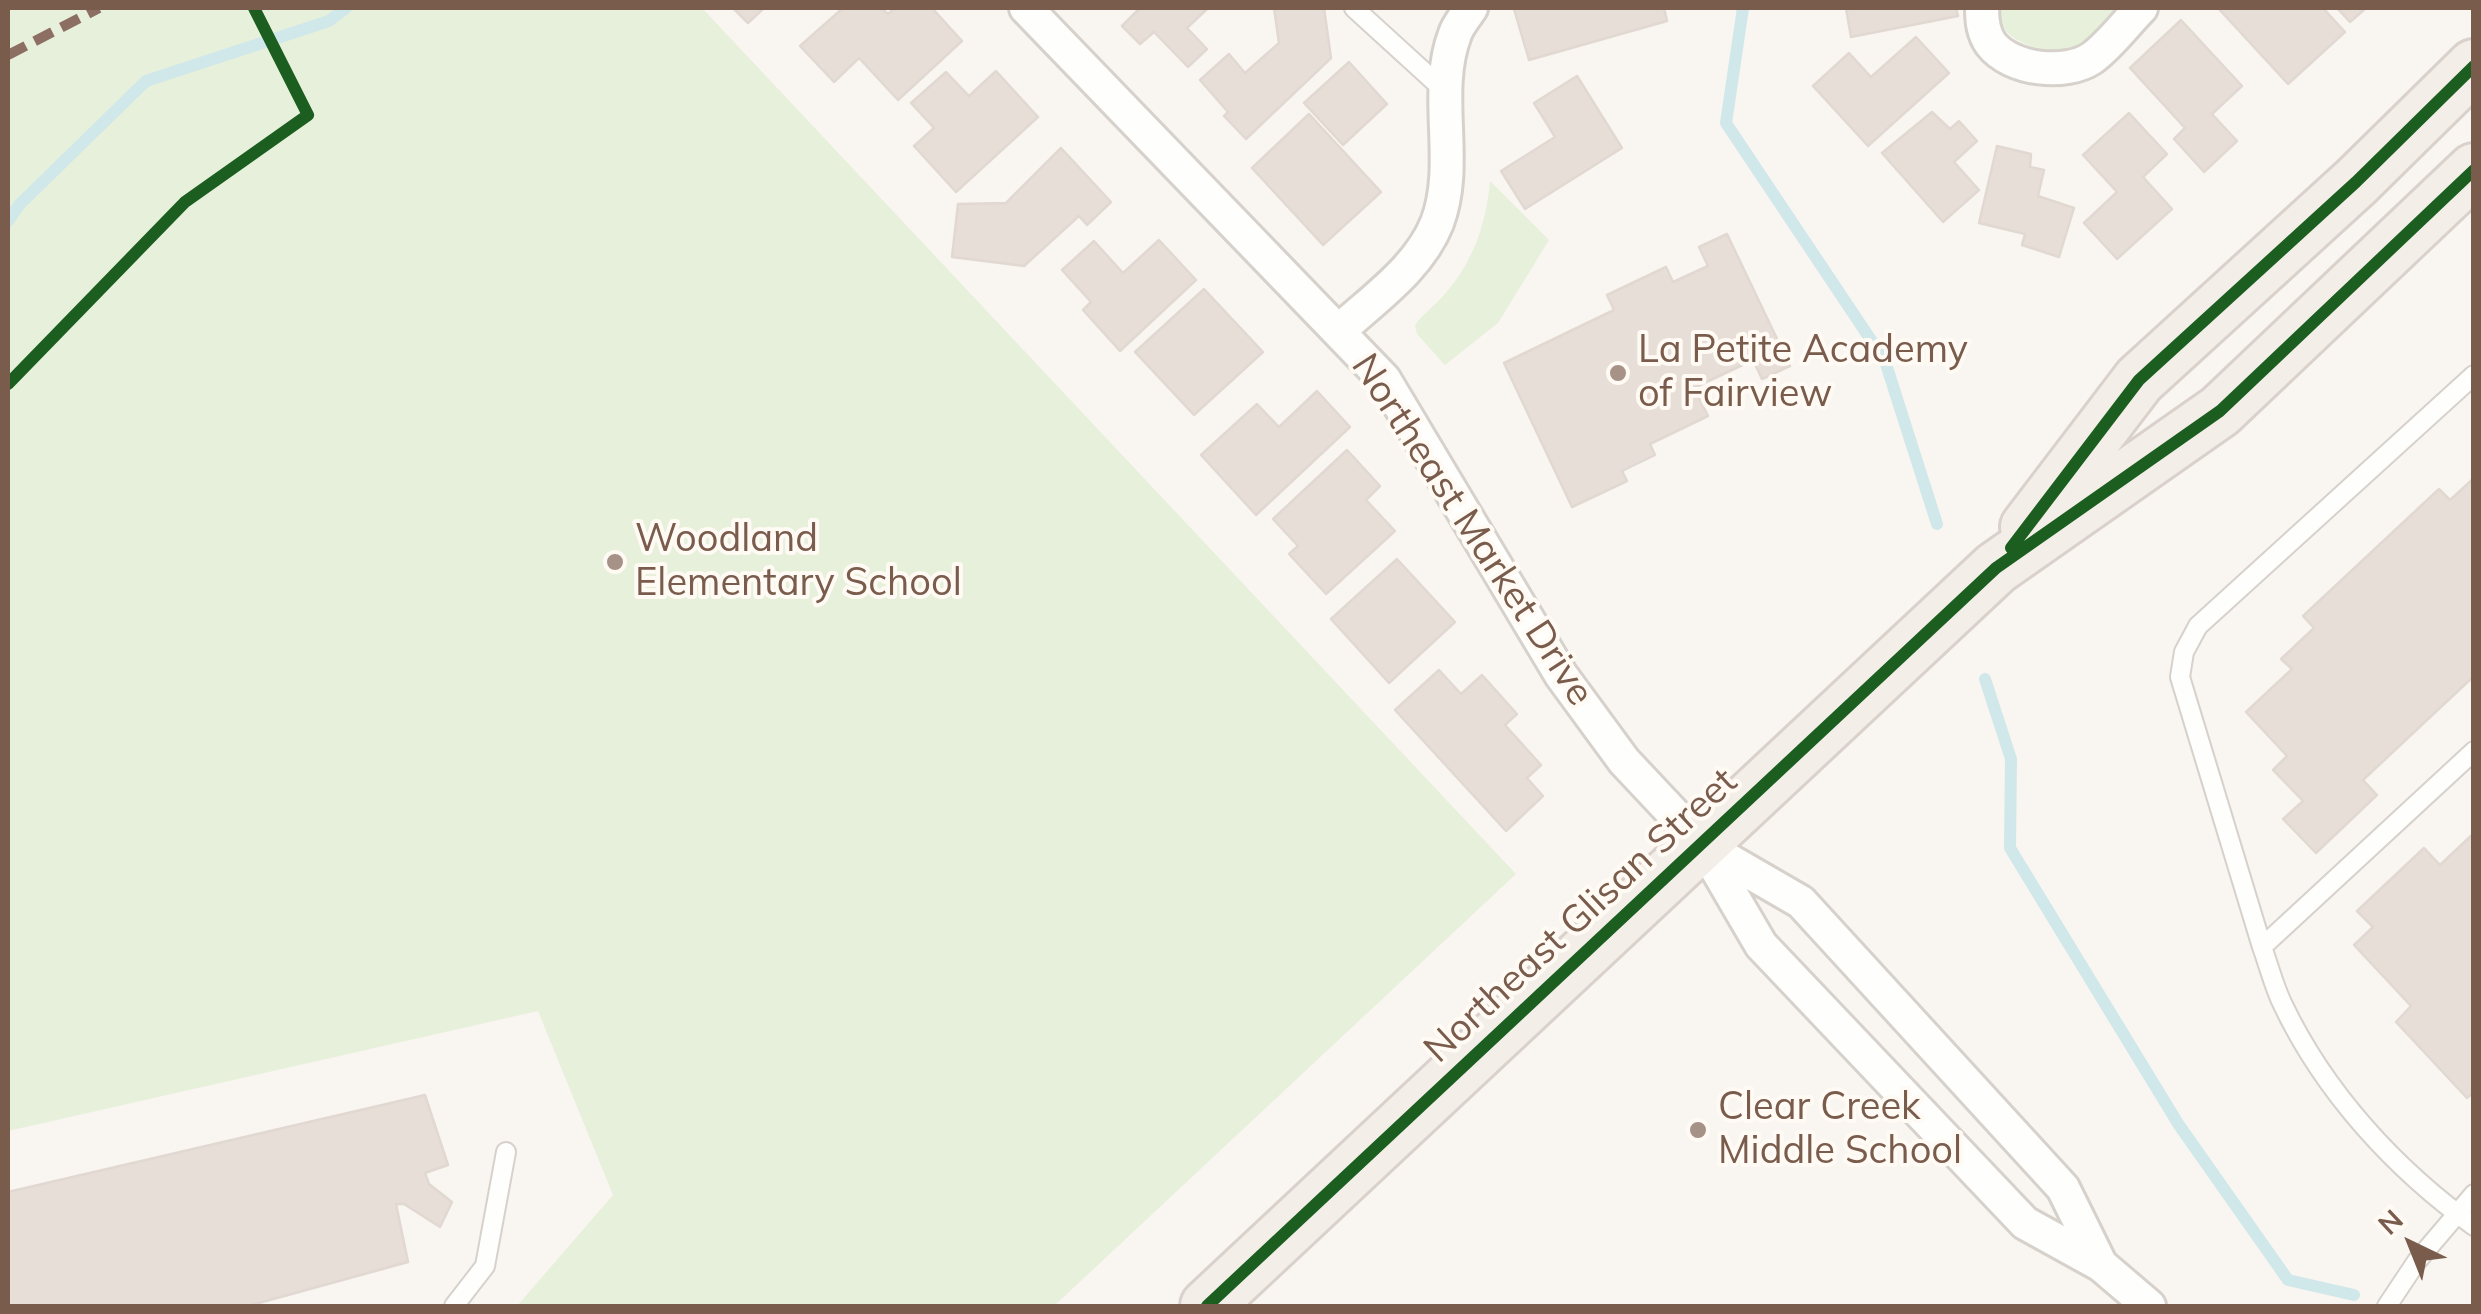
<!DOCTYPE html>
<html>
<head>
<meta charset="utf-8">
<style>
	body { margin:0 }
	#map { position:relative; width:2481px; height:1314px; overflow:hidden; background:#f9f5f0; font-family:Mulish,sans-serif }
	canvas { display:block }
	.frame { position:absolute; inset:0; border:10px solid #7a5c4d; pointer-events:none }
	.north { position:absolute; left:2361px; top:1194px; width:100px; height:100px; -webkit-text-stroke:8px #fffaf3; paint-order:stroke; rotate:317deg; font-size:28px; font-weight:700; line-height:40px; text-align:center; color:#7a5c4d }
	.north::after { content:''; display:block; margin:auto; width:35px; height:45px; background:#7a5c4d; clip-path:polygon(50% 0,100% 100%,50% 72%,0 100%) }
</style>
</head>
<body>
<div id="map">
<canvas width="2481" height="1314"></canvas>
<div class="frame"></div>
<div class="north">N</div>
</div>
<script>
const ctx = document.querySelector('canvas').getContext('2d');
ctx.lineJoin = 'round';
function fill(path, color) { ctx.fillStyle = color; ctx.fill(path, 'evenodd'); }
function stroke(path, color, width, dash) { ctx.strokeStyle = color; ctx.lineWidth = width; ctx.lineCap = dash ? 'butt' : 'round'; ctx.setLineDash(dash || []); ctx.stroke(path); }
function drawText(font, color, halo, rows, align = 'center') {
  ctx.font = font + ' Mulish,sans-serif'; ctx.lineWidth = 8; ctx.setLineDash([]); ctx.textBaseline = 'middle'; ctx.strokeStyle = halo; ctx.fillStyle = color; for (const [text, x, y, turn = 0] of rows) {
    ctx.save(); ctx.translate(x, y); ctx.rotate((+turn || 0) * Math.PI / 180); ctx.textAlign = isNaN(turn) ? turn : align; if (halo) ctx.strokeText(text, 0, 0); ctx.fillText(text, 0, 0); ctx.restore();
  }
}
fill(new Path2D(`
	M8,8h694l814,866 -462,432h-537l96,-111 -75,-184 -530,120z
	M1999,8h120c-12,12 -25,31 -40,39 -17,11 -62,-1 -74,-17 -5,-7 -6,-14 -6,-22z
	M1490,181l59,59 -51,83 -53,42 -28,-31 -2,-9c8,-11 19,-19 28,-29 30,-33 43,-71 47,-115z`), '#e7f0db');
stroke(new Path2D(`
	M1743,8l-17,115 159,238 52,163
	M8,221l11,-16 127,-124 183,-60 17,-13
	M1985,679l26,80 -1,89 169,277 109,155 66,15`), '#d0e8ea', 12);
const building = new Path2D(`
	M733,8h31l-16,15z
	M843,8h38l7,6 7,-6h37l30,33 -64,59 -39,-42 -25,24 -34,-36z
	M1140,8h68l-21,20 20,21 -19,18 -34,-35 -14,12 -18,-18z
	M1274,8h50l7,50 -85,81 -22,-23 4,-4 -28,-32 29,-26 16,19 34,-30z
	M1520,8h144l3,13 -138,39 -15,-51z
	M1846,8h110l2,8 -107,21z
	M2218,8h105l22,24 -57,52z
	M2337,8h29l-16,14z
	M2181,20l61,66 -30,28 25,27 -33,31 -30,-33 11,-11 -55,-60z
	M1916,37l33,36 -81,73 -55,-60 36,-33 22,24z
	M1349,62l38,42 -44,41 -39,-42z
	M996,71l42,46 -82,75 -42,-46 20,-18 -23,-25 35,-31 23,24z
	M1577,76l45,72 -97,61 -24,-38 54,-34 -21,-34z
	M1932,112l18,17 9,-8 18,20 -23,21 25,28 -36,32 -61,-69z
	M2129,113l38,41 -24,23 29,32 -55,50 -33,-36 33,-31 -34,-37z
	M1309,114l72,78 -58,53 -71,-77z
	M1997,146l34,8 -1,13 14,3 -6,26 36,12 -15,49 -37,-12 3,-11 -46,-11z
	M1061,148l50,54 -24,23 -8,-9 -55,50 -72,-9 6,-53 48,-1z
	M1727,234l63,132 -28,13 -9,-19 -59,28 14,28 -58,28 5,11 -33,16 5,10 -55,26 -68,-144 110,-53 -7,-15 59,-28 7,15 35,-16 -9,-19z
	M1159,240l37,40 -76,71 -37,-41 8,-8 -29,-32 32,-29 29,32z
	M1204,289l59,63 -69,63 -59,-63z
	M1317,391l33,36 -94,88 -55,-60 56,-51 22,23z
	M1347,450l33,36 -14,14 29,31 -69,63 -37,-40 9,-8 -25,-27z
	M2474,478v198l-111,104 14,15 -61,58 -33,-34 20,-18 -30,-31 14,-14 -41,-44 46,-43 -11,-10 33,-31 -11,-12 136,-127 11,11z
	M1397,559l58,63 -66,61 -58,-64z
	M1439,670l22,24 21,-19 35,39 -12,11 36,40 -14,13 16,18 -37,35 -111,-121z
	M2474,833v259l-7,6 -71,-76 15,-16 -57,-61 19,-18 -16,-16 67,-63 16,17z
	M425,1095l23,70 -23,8 4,11 23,18 -12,25 -36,-23h-8l12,58 -160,44h-240v-114z`);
fill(building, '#e6ded7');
stroke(building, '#e2d8d2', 2.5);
const lane = new Path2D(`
	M1354,8l91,83
	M2474,751l-212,196c7,19 12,40 21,58 42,88 112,164 191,221
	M2262,947l-82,-270 4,-25 14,-26 276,-251
	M454,1306l31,-40 21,-114
	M2387,1306l30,-45 57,-67`);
const street = new Path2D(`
	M1026,8l358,371 177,296 63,86 78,83 59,101 264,278 76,42 48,41
	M1982,8c0,13 1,25 9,36 20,26 75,32 101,14 18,-13 34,-35 49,-50
	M1340,330c35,-32 79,-62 97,-107 23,-60 -5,-129 18,-189 3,-9 11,-18 16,-26
	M1706,847l95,55 262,286 38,77`);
const primary = new Path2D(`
	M2027,527l112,-147 217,-198 118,-116
	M1207,1306l789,-738 224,-157 254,-241`);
stroke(lane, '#d7d1cb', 22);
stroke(street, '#d7d1cb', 38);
stroke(primary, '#dad1cc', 58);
stroke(lane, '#fefefd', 18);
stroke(street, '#fefefd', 32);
stroke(primary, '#f3eee8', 52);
stroke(new Path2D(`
	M8,55l91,-47`), '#8d6e63', 10, [20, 10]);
stroke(new Path2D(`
	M8,384l177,-182 123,-87 -54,-107
	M2011,548l128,-168 217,-198 118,-116
	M1207,1306l789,-738 224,-157 254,-241`), '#1b5e20', 12);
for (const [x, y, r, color] of [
	[1618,373,10,"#a69286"],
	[615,562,10,"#a69286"],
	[1698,1130,10,"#a69286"]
]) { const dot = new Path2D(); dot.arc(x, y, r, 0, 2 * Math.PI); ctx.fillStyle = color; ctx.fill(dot); stroke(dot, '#fffaf3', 4); }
drawText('38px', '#7a5c4d', '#fffaf3', [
	["La Petite Academy",1638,351],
	["of Fairview",1638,395],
	["Woodland",635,540],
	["Elementary School",635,584],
	["Clear Creek",1718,1108],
	["Middle School",1718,1152]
], 'left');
drawText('38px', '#7a5c4d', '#fffaf3', [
	["Northeast Market Drive",1472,530,57],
	["Northeast Glisan Street",1581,916,-43]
]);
</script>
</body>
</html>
